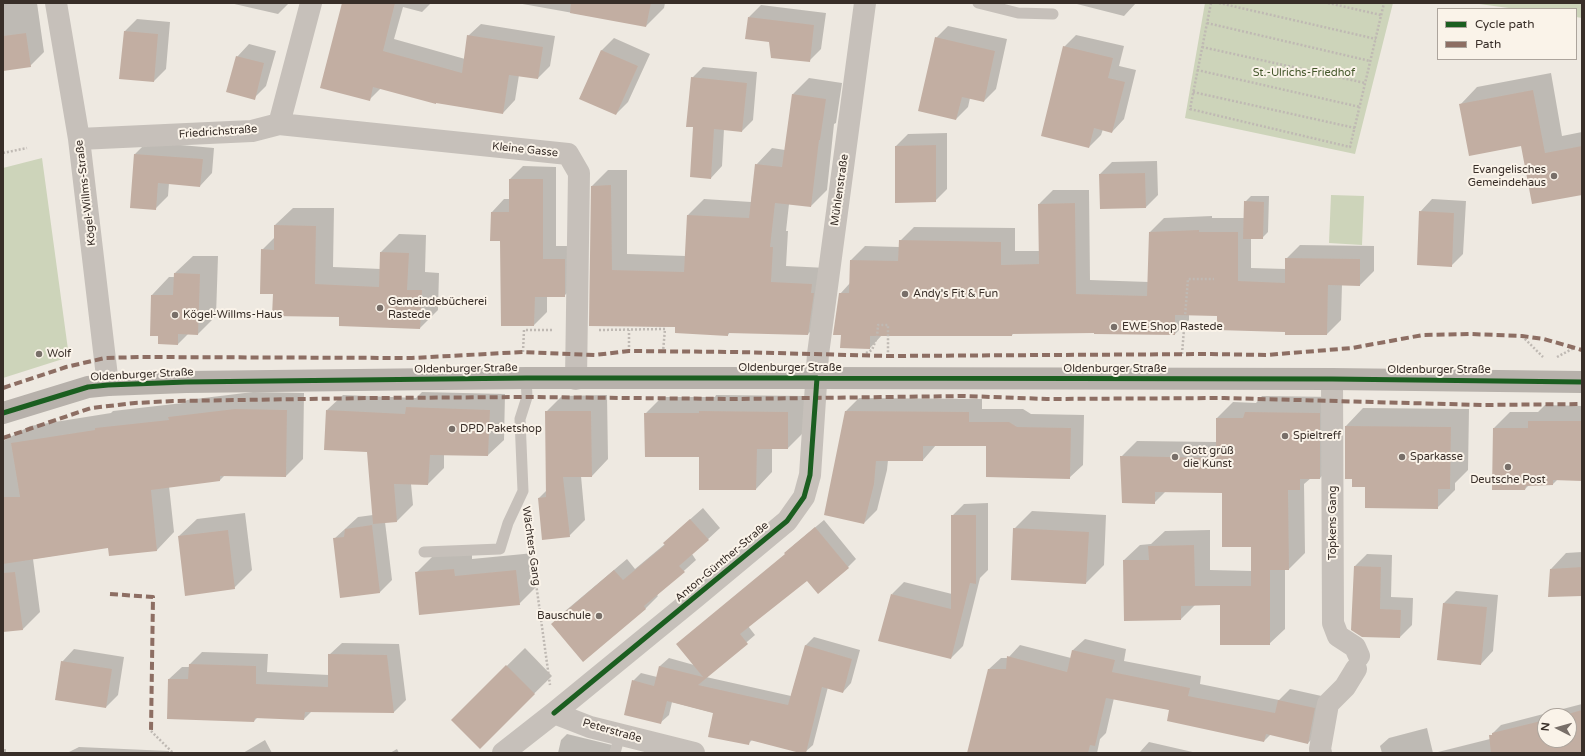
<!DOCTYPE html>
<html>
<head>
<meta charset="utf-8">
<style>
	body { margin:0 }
	#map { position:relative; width:1585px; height:756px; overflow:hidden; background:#eee9e1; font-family:"Varela Round",sans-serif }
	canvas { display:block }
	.frame { position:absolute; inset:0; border:4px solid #382e28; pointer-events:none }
	.legend { position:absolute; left:1437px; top:8px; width:140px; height:52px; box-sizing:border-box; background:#faf3e9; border:1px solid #aca49c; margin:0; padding:5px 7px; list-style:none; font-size:12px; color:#382e28 }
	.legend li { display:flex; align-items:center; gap:8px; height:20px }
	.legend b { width:20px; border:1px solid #aca49c }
	.north { position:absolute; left:1537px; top:708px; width:40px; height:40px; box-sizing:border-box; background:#faf3e9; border:1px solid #aca49c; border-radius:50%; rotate:276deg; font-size:11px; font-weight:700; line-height:16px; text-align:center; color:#382e28 }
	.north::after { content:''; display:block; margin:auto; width:14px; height:18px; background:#786f69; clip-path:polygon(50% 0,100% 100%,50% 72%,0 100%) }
</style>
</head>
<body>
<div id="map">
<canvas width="1585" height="756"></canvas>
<div class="frame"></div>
<ul class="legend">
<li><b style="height:5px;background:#1b5e20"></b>Cycle path</li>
<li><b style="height:5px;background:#8d6e63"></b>Path</li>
</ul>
<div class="north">N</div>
</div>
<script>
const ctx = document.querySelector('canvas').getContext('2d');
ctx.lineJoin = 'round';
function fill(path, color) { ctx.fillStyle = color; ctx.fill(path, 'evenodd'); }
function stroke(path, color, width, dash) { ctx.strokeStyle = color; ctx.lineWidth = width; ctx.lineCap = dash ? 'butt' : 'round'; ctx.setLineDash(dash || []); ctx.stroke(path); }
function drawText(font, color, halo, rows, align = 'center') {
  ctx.font = font + ' "Varela Round",sans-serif'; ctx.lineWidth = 4; ctx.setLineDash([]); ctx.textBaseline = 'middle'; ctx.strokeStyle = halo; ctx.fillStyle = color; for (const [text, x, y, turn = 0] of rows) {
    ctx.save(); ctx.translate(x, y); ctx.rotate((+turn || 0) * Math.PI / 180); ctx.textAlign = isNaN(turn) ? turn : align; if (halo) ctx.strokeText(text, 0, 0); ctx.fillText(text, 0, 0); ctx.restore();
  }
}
fill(new Path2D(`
	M1205,3h188l-38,151 -170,-36z
	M1472,3h110v15l-6,-1v-8h-60z
	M42,158l27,199 -66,21v-210z
	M1331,195l33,1 -2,49 -33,-2z`), '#cdd4ba');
fill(new Path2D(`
	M3,3h34l7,49 -14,14 -27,4z
	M230,3h59l-11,11z
	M343,3h88l-9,9 -19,-5 -9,32 71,20 3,-23 13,-12 74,12 -5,30 -12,12 -19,-3 -4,25 -12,13 -122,-25 -12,12z
	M517,3h148l-1,5 -18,18z
	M1073,3h63l-12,13z
	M761,5l65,8 -5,36 -12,12 -39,-20 -21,-24z
	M137,19l33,3 -4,47 -12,12 -34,-3 5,-47z
	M948,26l59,13 -11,50 -12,12 -14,-3 -2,9 -12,12 -20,-81z
	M1076,35l48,11 -5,20 17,4 -12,49 -12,13 -9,-3 -2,6 -12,12 -25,-100z
	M614,38l36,16 -22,48 -12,12 -36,-16 22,-48z
	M249,44l27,7 -10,35 -12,12 -17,-41z
	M703,67l54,5 -4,48 -11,11 -18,-2 -2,37 -11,12 -17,-52 -2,-48z
	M1551,73l11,63 20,-4v62l-60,-49 -62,-40 17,-18z
	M809,78l33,5 -6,40 -2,1 -7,66 -16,16 -22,-2 -3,27h2l-2,35 41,2 -3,50 -16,16 -78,-2 -2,3 -52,-8 -86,-2 2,-139 16,-16h19v84l59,2 2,-41 16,-16 47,3 5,-37 16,-17 13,2 8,-56z
	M947,133v56l-12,12 -39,1v-56l12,-12z
	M147,142l67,6 -2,25 -12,13 -31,-3 -1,13 -13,13 -20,-55z
	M1157,161l1,34 -12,12 -46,-33 12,-12z
	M523,166l33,1v79h22l-1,37 -13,13h-17v16l-13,13 -42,-113 12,-13h6v-20z
	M1053,190h36l1,90 59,2 1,-50 14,-14 48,-2v2h32l1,-16 6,-6h18l-1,36 -6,6h-11v30l35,1v-10l14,-14 74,1v25l-14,14 -18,-1 -1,36 -14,14h-41v-3l-68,-16h-29v5l-14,14 -80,-2 -81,1 -2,2h-130l-12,13 -28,-14 -2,-40 10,-11 1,-23 14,-14 34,1 1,-6 14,-14 101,1v23h25l-1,-47z
	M1432,199l34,2 -3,53 -12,12 -31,-54z
	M293,208h41l-1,59 48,2v-17l18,-18 27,1 -1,37 14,1 -1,37 -18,18 -80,-3v-9l-66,-23 -12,-43 13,-13v-12z
	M193,256h25l-2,60 -18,18h-10l-10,10 -19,-9 -7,-40 17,-18h6v-4z
	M253,392l51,1 -1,66 -17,17 -61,-1 -5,5 -51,6 5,46 -17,18 -48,-3 -76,12 7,53 -17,17 -20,2v-190l27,-15 81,-13 2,-2 70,-8 4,-3z
	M422,392l83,2 -1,46 -16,15 -44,-1v14l-16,16h-17l2,21 -16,16 -12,1 7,58 -13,13 -45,-54 24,-22 15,-2 -5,-64 -41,-41 16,-15 73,3z
	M607,395l1,64 -16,17h-11l4,44 -16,16 -30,-38 8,-8 -1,-78 16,-16z
	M716,395l88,1v36l-16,16h-16v24l-16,17 -56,-33 -55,-42 17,-17h53z
	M1262,396l73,1v65l-15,16h-9l-7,6 1,69 -16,16h-4v60l-16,15 -48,-40 -26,1 -14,14 -56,1 -1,-60 16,-15 11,-1 14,-13 45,-1v40l42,1v-25l-29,-54 -57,-1 -12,12 -33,-46 16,-16 80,1v-24l16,-16 23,1z
	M859,398l123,1v10h41l8,5 53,1 -1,50 -14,13 -81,-33h-52l-13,15h-35l-1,10 -10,40 -13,13 -18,-112z
	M1545,405l37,1v74l-24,-1 -5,5h-23l-5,5h-32l1,-61 16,-16h28z
	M1363,408l106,1 -1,61 -13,13v7l-18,18 -71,-22 -20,-60z
	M988,503v67l-8,8 -17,68 -12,12 -59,-64 12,-12 48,12v-78l12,-12z
	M703,508l17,20 -28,26 4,6 -39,35 1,1 -12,12 -63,53 -31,-37 12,-12 63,-53 8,10 30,-25 12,-13z
	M1032,511l74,4 -2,50 -18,18 -72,-54z
	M245,513l7,57 -18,18 -55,-52 18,-17z
	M824,520l32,39 -8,8 -41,13 -59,46 7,9 -49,42 85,19 15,-51 8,-8 46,13 -9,33 -8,9 -15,-5 -15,58 -9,8 -52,-13 -4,4 -34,-31 -42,-11 -3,13 -9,8 -27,-42 8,-8 16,4 3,-11 9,-8 25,7 -17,-21 109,-90 8,-9z
	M472,551v8l62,-6 3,33 -18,18 -103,-31 18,-18z
	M1582,552v43l-31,-26 15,-16z
	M1367,554l25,1 -1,42 22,1 -1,27 -12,12 -37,-1 -8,-70z
	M1456,591l42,4 -5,56 -12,13 -43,-4 6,-57z
	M1085,639l41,10 -2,12 77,15 -1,8 79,16 11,-11 36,8 -6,34 -12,12 -37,-9 -7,7 -93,-31 -57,-12 -8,35 -6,6 -3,14h-129l21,-84 12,-11h7l12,-13 51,13 2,-8z
	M342,643l57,1 7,56 -12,12 -82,-1 -8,8 -46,-2 -4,4 -85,-42 13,-12h8v-3l12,-12 66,2 -1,18 62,3v-20z
	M525,648l27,28 -72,71 -28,-27z
	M74,649l50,8 -6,38 -12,12 -44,-45z
	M1582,704v49h-148l60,-15 -1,-5 8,-8zM1545,716h24v24h-24z
	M1427,728l6,25h-51l-2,-7 9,-8z
	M567,734l45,11 -2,8h-52l3,-13z
	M265,740l7,13h-29z
	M1149,742l48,11h-58z
	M79,747l90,4 1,2h-103z
	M3,749h3v4h-3z
	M397,749l2,4h-9z`), '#0003');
fill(new Path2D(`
	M342,3h53l-12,48 79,22 5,-38 76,12 -5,32 -29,-4 -6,39 -67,-11v1l-63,-17 -3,14 -50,-13z
	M571,3h80l-5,24 -76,-14z
	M748,17l66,8 -4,37 -39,-4 -2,-16 -24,-3z
	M124,31l34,3 -4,48 -35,-3z
	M26,33l5,34 -28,4v-35z
	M935,37l60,14 -11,51 -22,-5 -6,23 -38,-9z
	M1063,46l50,12 -5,20 17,4 -13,51 -18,-5 -5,20 -48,-12z
	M601,50l37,16 -22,49 -37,-16z
	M236,56l28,7 -9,37 -29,-8z
	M691,77l56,6 -5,49 -28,-3 -3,50 -21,-2 3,-50h-7z
	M1533,90l12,63 37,-7v49l-50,9 -11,-58 -52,10 -10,-52z
	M792,94l34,5 -6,41h-1l-8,67 -36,-4 -5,44h3l-2,35 41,2 -1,9h3l-6,42 -80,-2v3l-53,-3v-6l-86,-1 2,-140 20,-1 1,85 72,2 3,-57 62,3 6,-54 27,3z
	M936,145v57l-41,1v-57z
	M134,154l69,5 -3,28 -42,-4 -2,27 -26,-2z
	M1145,173l1,35 -46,1 -1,-35z
	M509,179h34v80h22v38h-30l-1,29h-33l-1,-85h-10l1,-29h18z
	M1244,201l20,1 -1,37h-20z
	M1075,203l1,91 71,2 2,-64 50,-2v2h39v49l47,2v-25l75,1v27l-32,-1 -1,50h-42v-3l-68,-2v-14l-42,-1v20l-81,-1v-1l-82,1v2h-142v13l-30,-1 1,-13h-8l6,-42h10l1,-33 48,1 1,-21 102,2v23l38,-1 -1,-60z
	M1419,211l35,2 -2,54 -35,-2z
	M274,225l42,1 -1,58 64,3 1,-35 29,1 -2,37h15l-2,39 -81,-3v-9l-67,-1 1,-22h-13l1,-45 13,1z
	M174,273l26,1 -2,61 -20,-1v11l-20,-1v-8h-8l1,-41h22z
	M406,407l84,3 -2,46 -58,-1 -2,30 -34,-1 3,38 -24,2 -6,-72 -43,-2 2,-40 79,4z
	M235,409l52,1 -1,67 -66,-1v5l-69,9 6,61 -48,5 -1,-8 -105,16v-67h17l-9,-54 84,-13v-2l74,-8 -1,-3z
	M545,411h46l1,66h-29l7,60 -28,3 -4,-42 8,-1z
	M699,411l89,1v37h-31l-1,41h-57v-33h-54l-1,-44h55z
	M845,411l124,1v10h40l8,5 54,1 -1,51 -84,-2v-31h-63v15h-47l-2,23 -10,40 -40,-9z
	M1245,412l75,1v66h-20v11h-12l1,80h-19v75h-50v-40l-39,1v14l-57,1 -1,-61h26l-1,-14 46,-1 1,41h56v-39h-29v-54l-67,-1v12l-33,-1 -2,-47 96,2v-40h27z
	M1528,421h54v60l-29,-1v5l-27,1 -1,4h-33l1,-62h35z
	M1345,426l106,1 -1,62h-12v20l-73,-1v-21h-13v-8h-7z
	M951,515h25v69l-6,-1 -19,76 -73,-18 13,-47 60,15z
	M690,519l19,21 -30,26 6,6 -41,34 2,3 -63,53 -32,-38 63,-54 9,10 42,-35 -2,-2z
	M372,525l8,68 -40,5 -7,-60 11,-1 1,-8z
	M815,527l34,41 -31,26 -11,-13 -67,53 8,10 -50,41 90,20 17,-60 47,14 -9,34 -21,-6 -16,66h-6l-50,-13 -1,5 -41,-8 5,-24 -46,-12 -6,23 -37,-9 8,-35 22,6 5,-20 44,11 -27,-33 109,-90 -1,-1z
	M1013,528l76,4 -3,52 -75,-4z
	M228,530l7,59 -50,7 -7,-60z
	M1354,566l27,1 -1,42 21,1 -1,28 -38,-1 -11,-7z
	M1582,567v29l-34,1 2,-28z
	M454,569l1,7 61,-6 4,35 -101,10 -4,-43z
	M15,572l8,58 -20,2v-59z
	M1443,603l44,4 -6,58 -44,-5z
	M1072,650l43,10 -3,12 78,16 -2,8 87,17 3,-13 37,8 -7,36 -42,-10 -2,8 -97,-21 2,-11 -63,-12 -11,48 -5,-1 -2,8h-121l21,-84h18l1,-13 60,16z
	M328,654l59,1 7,58 -89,-1 -1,8 -49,-2 -1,4 -87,-3 1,-40h20l1,-15 67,2v18l72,3z
	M61,661l51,8 -6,39 -51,-8z
	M506,665l29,29 -55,55 -29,-29z
	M1582,710v43h-91l-2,-18h3v-2l53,-13v20h24v-24h-8z`), '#c2aea2');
stroke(new Path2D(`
	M1211,3l-21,106 160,38 34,-144
	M1219,3l157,36
	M1328,3l53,12
	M1207,23l163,38
	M1202,47l163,36
	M1197,70l163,37
	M1193,92l162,36
	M3,153l24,-5
	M599,330l66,-1 -2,23
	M1522,336l21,21
	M629,351v-21
	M523,352l1,-22h30
	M866,353l6,-3 5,-13 1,-12h10v30
	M1182,354l6,-75h26
	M1557,357l17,-9
	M528,525l22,160
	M151,731l22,22`), '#bfb9b3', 2.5, [2, 2]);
stroke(new Path2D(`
	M978,3l40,10 35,1
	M424,552l76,-3 8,-26 15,-32 -3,-72 7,-22 -1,-19
	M615,753l5,-19`), '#c6c0ba', 11);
stroke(new Path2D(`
	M56,3l23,136 29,246
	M279,124l289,30 11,19 -3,206
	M79,139l173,-8 27,-7 32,-121
	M1332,379l1,244 5,13 17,11 4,9
	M554,713l36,14 104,26
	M503,753l51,-40 143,-117 90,-75 17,-24 6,-22 8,-121 47,-351
	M1321,753l-1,-4 8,-45 17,-17 11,-18`), '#c6c0ba', 22);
stroke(new Path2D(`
	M3,413l85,-26 20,-2 78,-3 340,-4h291l515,1 250,3`), '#b7b1ab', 22);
stroke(new Path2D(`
	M3,388l63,-21 39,-9 36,-1 271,1 111,-6 72,3 34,-4 107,1 152,4 323,-2 56,1 85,-7 71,-13 47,-1 52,2 22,3 38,11
	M3,438l88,-30 44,-5 38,-2 199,-3 155,-1 207,2 231,-3 82,3 177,-1 258,7 100,-1
	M110,594l43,3 -2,134`), '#8d6e63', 4, [8, 4]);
stroke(new Path2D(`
	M3,413l85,-26 20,-2 78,-3 340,-4h291l515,1 250,3
	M554,713l233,-192 17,-24 6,-22 7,-97`), '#1b5e20', 5);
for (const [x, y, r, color] of [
	[1554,176,4,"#786f69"],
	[905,294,4,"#786f69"],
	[380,308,4,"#786f69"],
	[175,315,4,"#786f69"],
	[1114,327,4,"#786f69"],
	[39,354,4,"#786f69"],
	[452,429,4,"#786f69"],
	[1285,436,4,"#786f69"],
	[1175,457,4,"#786f69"],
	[1402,457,4,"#786f69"],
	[1508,467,4,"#786f69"],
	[599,616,4,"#786f69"]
]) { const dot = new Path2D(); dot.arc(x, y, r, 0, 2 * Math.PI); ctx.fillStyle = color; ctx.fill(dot); stroke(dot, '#faf3e9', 1.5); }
drawText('11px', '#44572b', '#faf3e9', [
	["St.-Ulrichs-Friedhof",1304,73]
]);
drawText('11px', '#382e28', '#faf3e9', [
	["Friedrichstraße",218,132,-4],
	["Kleine Gasse",525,150,6],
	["Mühlenstraße",840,190,-82],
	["Kögel-Willms-Straße",86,193,-97],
	["Oldenburger Straße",790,368],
	["Oldenburger Straße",466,369,-1],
	["Oldenburger Straße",1115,369],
	["Oldenburger Straße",1439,370],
	["Oldenburger Straße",142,375,-3],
	["Töpkens Gang",1333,523,-90],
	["Wächters Gang",531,546,82],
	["Anton-Günther-Straße",722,562,-40],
	["Peterstraße",612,731,16]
]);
drawText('11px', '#382e28', '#faf3e9', [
	["Evangelisches",1546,170,"right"],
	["Gemeindehaus",1546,183,"right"],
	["Andy's Fit & Fun",913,294],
	["Gemeindebücherei",388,302],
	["Rastede",388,315],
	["Kögel-Willms-Haus",183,315],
	["EWE Shop Rastede",1122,327],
	["Wolf",47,354],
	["DPD Paketshop",460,429],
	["Spieltreff",1293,436],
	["Gott grüß",1183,451],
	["die Kunst",1183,464],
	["Sparkasse",1410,457],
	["Deutsche Post",1508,480,"center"],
	["Bauschule",591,616,"right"]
], 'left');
</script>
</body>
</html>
